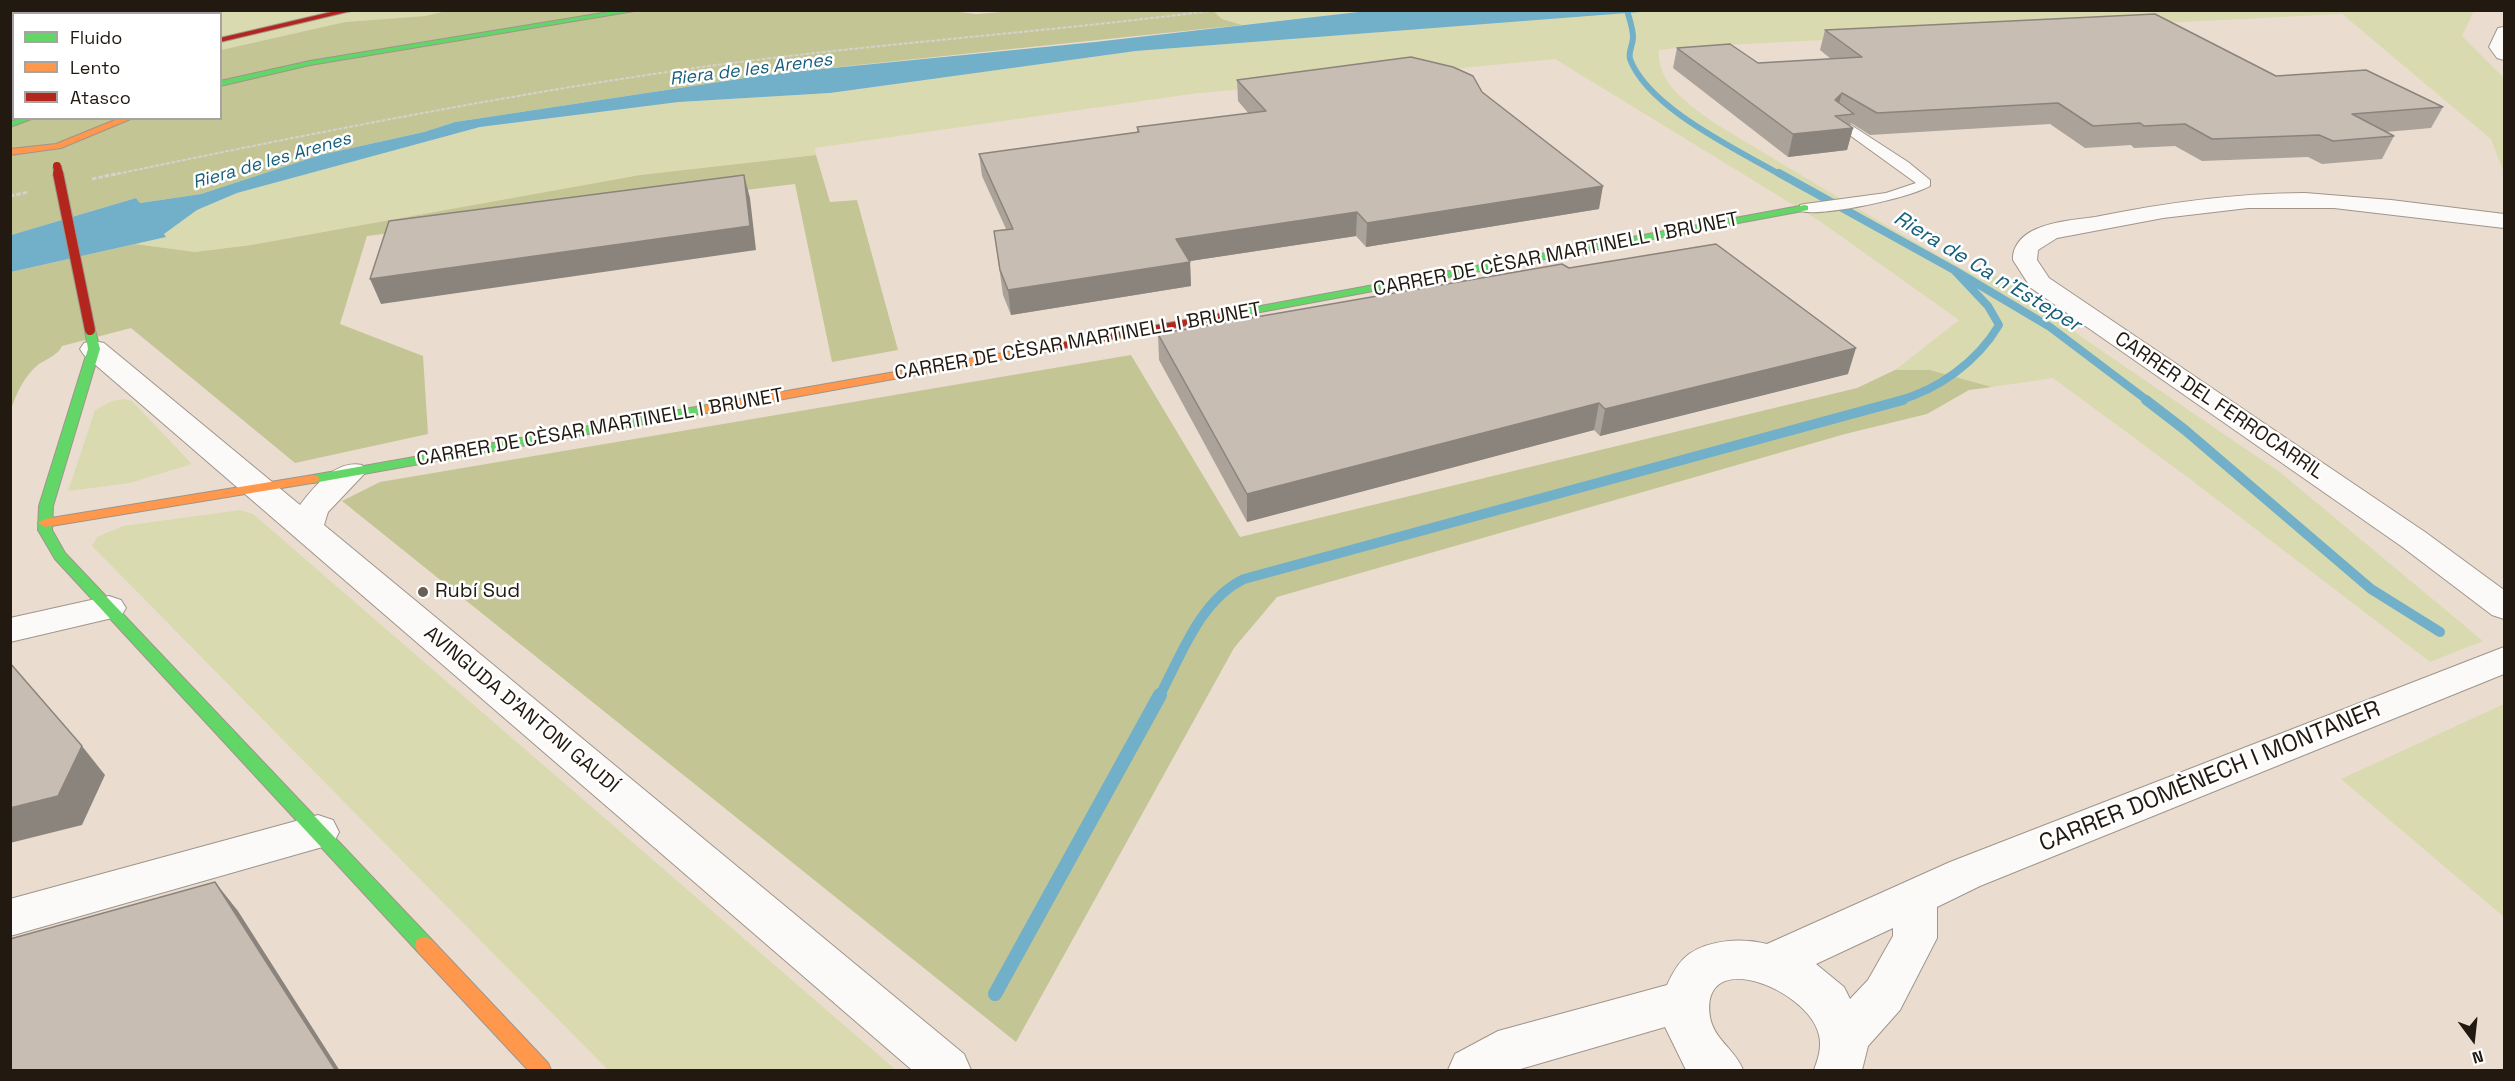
<!DOCTYPE html>
<html>
<head>
<meta charset="utf-8">
<style>
	body { margin:0 }
	#map { position:relative; width:2515px; height:1081px; overflow:hidden; background:#eaddd0; font-family:"Space Grotesk",sans-serif }
	canvas { display:block }
	.frame { position:absolute; inset:0; border:12px solid #221911; pointer-events:none }
	.legend { position:absolute; left:12px; top:12px; width:210px; height:108px; box-sizing:border-box; background:#fff; border:2px solid #a7a3a0; margin:0; padding:8px 10px; list-style:none; font-size:18px; color:#221911 }
	.legend li { display:flex; align-items:center; gap:12px; height:30px }
	.legend b { width:30px; border:2px solid #a7a3a0 }
	.north { position:absolute; left:2443px; top:1009px; width:60px; height:60px; -webkit-text-stroke:4px #fff; paint-order:stroke; rotate:165deg; font-size:16px; font-weight:700; line-height:24px; text-align:center; color:#221911 }
	.north::after { content:''; display:block; margin:auto; width:21px; height:27px; background:#221911; clip-path:polygon(50% 0,100% 100%,50% 72%,0 100%) }
</style>
</head>
<body>
<div id="map">
<canvas width="2515" height="1081"></canvas>
<div class="frame"></div>
<ul class="legend">
<li><b style="height:8px;background:#63d668"></b>Fluido</li>
<li><b style="height:8px;background:#ff974d"></b>Lento</li>
<li><b style="height:8px;background:#b3261e"></b>Atasco</li>
</ul>
<div class="north">N</div>
</div>
<script>
const ctx = document.querySelector('canvas').getContext('2d');
ctx.lineJoin = 'round';
function fill(path, color) { ctx.fillStyle = color; ctx.fill(path, 'evenodd'); }
function stroke(path, color, width, dash) { ctx.strokeStyle = color; ctx.lineWidth = width; ctx.lineCap = dash ? 'butt' : 'round'; ctx.setLineDash(dash || []); ctx.stroke(path); }
function drawText(font, color, halo, rows, align = 'center') {
  ctx.font = font + ' "Space Grotesk",sans-serif'; ctx.lineWidth = 5; ctx.setLineDash([]); ctx.textBaseline = 'middle'; ctx.strokeStyle = halo; ctx.fillStyle = color; for (const [text, x, y, turn = 0] of rows) {
    ctx.save(); ctx.translate(x, y); ctx.rotate((+turn || 0) * Math.PI / 180); ctx.textAlign = isNaN(turn) ? turn : align; if (halo) ctx.strokeText(text, 0, 0); ctx.fillText(text, 0, 0); ctx.restore();
  }
}
fill(new Path2D(`
	M214,10l237,1 -26,5 -80,6 -124,28 -1,-36h-19z
	M1653,10l821,1 -12,25 42,42v95l-13,-34 -149,-125 -657,33 -26,3c-2,16 8,34 20,45 27,26 63,44 95,64 68,41 137,81 207,120l22,-4 80,63 198,135 202,168 -53,21 -244,-186 -133,-98 -61,9 -62,-17h-35l64,-50 -141,-100 -263,-161 -364,35 -376,54 1,7 -176,20 -389,70 -56,7 -60,-8 31,-7 -2,-3 33,-24 40,-17 243,-66 199,-25 151,-9 306,-42z
	M1212,11h155l-125,14 -20,-6z
	M124,399l8,2 60,63 -62,19 -62,8 27,-81 17,-9z
	M240,510l13,4 643,556h-288l-516,-524 5,-9 26,-11z
	M2504,704v213l-163,-138z`), '#dadab0');
fill(new Path2D(`
	M11,10h203v1l-13,3h-187l-1,37h-2z
	M451,10h491l34,4 52,-4h184l10,9 20,6 -470,49 -317,48 -31,10 -104,23 -119,39 -61,9 -4,-5 -125,37v-139h2l1,22h206l1,-68 124,-28 80,-6z
	M816,155l14,47 27,-2 41,150 -66,12 -37,-178 -428,52 -27,88 83,32 5,78 -133,29 -164,-135 -69,18c-4,9 -15,13 -23,18 -14,11 -23,29 -28,46v-138l124,-28 60,8 56,-7 389,-70z
	M1131,355l109,182 617,-149 38,-18h35l62,17 -23,3 -42,24 -82,20 -568,163 -43,51 -218,394 -674,-541 38,-19z`), '#c4c594');
fill(new Path2D(`
	M1367,11h286l-517,40 -306,42 -151,9 -199,25 -243,66 -40,17 -33,24 2,3 -155,35v-37l125,-37 4,5 61,-9 119,-39 104,-23 31,-10 317,-48 323,-32z`), '#71b0c8');
stroke(new Path2D(`
	M1627,10c2,8 6,18 6,27 0,8 -5,15 -3,22 18,49 108,91 151,116`), '#71b0c8', 6);
stroke(new Path2D(`
	M1779,173l175,97 96,57 98,74
	M1897,401c41,-11 80,-39 102,-76l-11,-19 -34,-36`), '#71b0c8', 8);
stroke(new Path2D(`
	M2146,400l39,30 186,159 69,43
	M1159,697c22,-41 41,-97 85,-118l659,-179`), '#71b0c8', 10);
stroke(new Path2D(`
	M995,994l165,-299`), '#71b0c8', 14);
const lane = new Path2D(`
	M1837,116l71,46 22,18v6c-21,12 -107,31 -130,25v-6l5,-1 81,-11 30,-10 -83,-60 -2,-3z`);
const street = new Path2D(`
	M2504,27v33l-7,-2 -8,-11 9,-19z
	M2305,193l86,7 113,14v14l-170,-20h-86l-85,10 -106,20 -19,12 -1,10 12,18 376,254 79,58v29l-12,-4 -91,-69 -370,-258 -18,-28c-1,-13 8,-23 19,-29 19,-10 43,-11 63,-14 70,-14 139,-24 210,-24z
	M94,341l10,2 196,162c14,-19 37,-46 62,-40l4,7 -38,40 -4,13 640,529 7,16h-59l-828,-715 -4,-6 4,-6z
	M109,596l12,4 5,8 -5,8 -111,26v-24z
	M2504,647v27l-524,212 -43,21v31l-37,72 -32,36 -6,24h-48c4,-11 8,-22 5,-35 -10,-46 -120,-90 -109,-18 4,23 26,33 33,53h-57l-21,-43 -148,43h-69l7,-16 43,-23 169,-46c5,-11 12,-24 22,-31 22,-15 54,-16 78,-10l183,-82zM1893,928v8l-25,44 -18,19 -6,-12 -28,-23z
	M318,815l15,5 6,12 -6,12 -323,92v-37z`);
const fast = new Path2D(`
	M621,10h19l-330,55 -90,21v-5l90,-20z
	M21,118h13l-24,9v-5z
	M1805,205l3,1v4l-569,106 -5,-3 5,-3z
	M90,327l5,3 5,19 -47,157 -1,24 13,23 366,386 2,6 -2,6 -7,2 -7,-2 -362,-392 -17,-29 1,-24 49,-157 -3,-19z
	M707,405l4,1 2,3 -2,3 -398,71 -6,-4 6,-4z`);
const slow = new Path2D(`
	M10,82h4v5h-4z
	M120,118h13l-72,30 -51,7v-6l46,-5z
	M1054,344l6,3 -2,2 -351,64 -6,-4 6,-4z
	M313,475l5,1 1,3 -1,3 -273,45 -7,-4 7,-4z
	M424,937l7,2 117,124 3,7h-23l-111,-119 -2,-6 2,-6z`);
const jam = new Path2D(`
	M340,10h15l-135,32v-4z
	M1239,310l5,3 -1,2 -189,35 -6,-3 6,-3z`);
stroke(lane, '#9f958b', 2);
stroke(street, '#9f958b', 2);
stroke(fast, '#9f958b', 2);
stroke(slow, '#9f958b', 2);
stroke(jam, '#9f958b', 2);
stroke(new Path2D(`
	M112,175c191,-40 382,-78 575,-106 177,-25 354,-36 531,-59`), '#d5d1cd', 2, [4, 1.5]);
stroke(new Path2D(`
	M92,179l28,-6
	M10,196l19,-4`), '#d5d1cd', 3, [4.5, 2]);
fill(lane, '#fcfaf8');
fill(street, '#fcfaf8');
fill(fast, '#63d668');
fill(slow, '#ff974d');
fill(jam, '#b3261e');
const jamBridgeFar1 = new Path2D(`
	M57,166l2,9`);
const jamBridge = new Path2D(`
	M58,173l32,157`);
stroke(jamBridgeFar1, '#9f958b', 10, []);
stroke(jamBridge, '#9f958b', 12, []);
stroke(jamBridgeFar1, '#b3261e', 8);
stroke(jamBridge, '#b3261e', 10);
fill(new Path2D(`
	M1825,30l451,46 167,31 -12,21 -45,4 8,4 -12,23 -60,5 -14,-7 -106,4 -27,-15 -41,2 -3,-3 -46,3 -35,-24 -180,11 -19,-12 -1,3 3,2 -6,22 -59,7 -115,-89 4,-20 81,15 73,-4 -11,-9z
	M1237,80l245,12 117,117 -233,38 -10,-11 -166,25 1,25 -180,29 -8,-20 -9,-64 12,-2 -24,-53 -3,-22 158,-22v-5l112,-13 -11,-13z
	M1569,268l279,106 -248,62 -6,-6 -347,92 -88,-162 -1,-26z`), '#aba39a');
fill(new Path2D(`
	M1842,93l-6,21 -1,-14z
	M1853,128l-6,22 -59,7 5,-23z
	M744,175l6,23 6,52 -375,54 -11,-25z
	M1603,186l-4,23 -233,38 1,-24z
	M1357,212l-1,24 -179,27 -1,-24z
	M1190,262l1,24 -180,29 -3,-25z
	M1856,348l-8,26 -248,62 5,-27z
	M1599,403l-5,27 -347,92v-28z
	M82,746l23,29 -23,50 -72,18v-35z
	M215,882l23,29 102,160h-4z`), '#8b847d');
const building = new Path2D(`
	M2155,14l121,62 90,-6 77,37 -91,7 42,22 -61,5 -14,-6 -107,4 -27,-15 -41,2 -4,-3 -47,3 -35,-23 -181,10 -35,-20 -7,7 19,14 -19,2 18,12 -60,6 -116,-86 53,-4 28,19 104,-6 -37,-27z
	M1411,57l42,10 20,9 9,16 121,94 -236,37 -10,-11 -181,27 14,23 -182,28 -8,-20 -6,-39 19,-2 -34,-75 160,-22 -2,-5 129,-16 -29,-31z
	M744,175l6,51 -380,53 19,-58z
	M1716,244l140,104 -251,61 -6,-6 -352,91 -89,-160 404,-70 7,4z
	M10,663l72,83 -24,50 -48,12z
	M215,882l121,189h-326v-132z`);
fill(building, '#c7bdb3');
stroke(building, '#8b847d', 1.5);
for (const [x, y, r, color] of [
	[423,592,6,"#685e54"]
]) { const dot = new Path2D(); dot.arc(x, y, r, 0, 2 * Math.PI); ctx.fillStyle = color; ctx.fill(dot); stroke(dot, '#fff', 2); }
drawText('italic 18px', '#165f7b', '#fff', [
	["Riera de les Arenes",751,70,-7],
	["Riera de les Arenes",272,161,-16]
]);
drawText('20px', '#221911', '#fff', [
	["CARRER DE CÈSAR MARTINELL I BRUNET",1556,255,-11],
	["CARRER DE CÈSAR MARTINELL I BRUNET",1078,342,-10],
	["CARRER DEL FERROCARRIL",2219,406,34],
	["CARRER DE CÈSAR MARTINELL I BRUNET",600,428,-10],
	["AVINGUDA D'ANTONI GAUDÍ",521,710,40]
]);
drawText('20px', '#221911', '#fff', [
	["Rubí Sud",435,592]
], 'left');
drawText('italic 21px', '#165f7b', '#fff', [
	["Riera de Ca n'Esteper",1987,272,31]
]);
drawText('24px', '#221911', '#fff', [
	["CARRER DOMÈNECH I MONTANER",2210,777,-22]
]);
</script>
</body>
</html>
